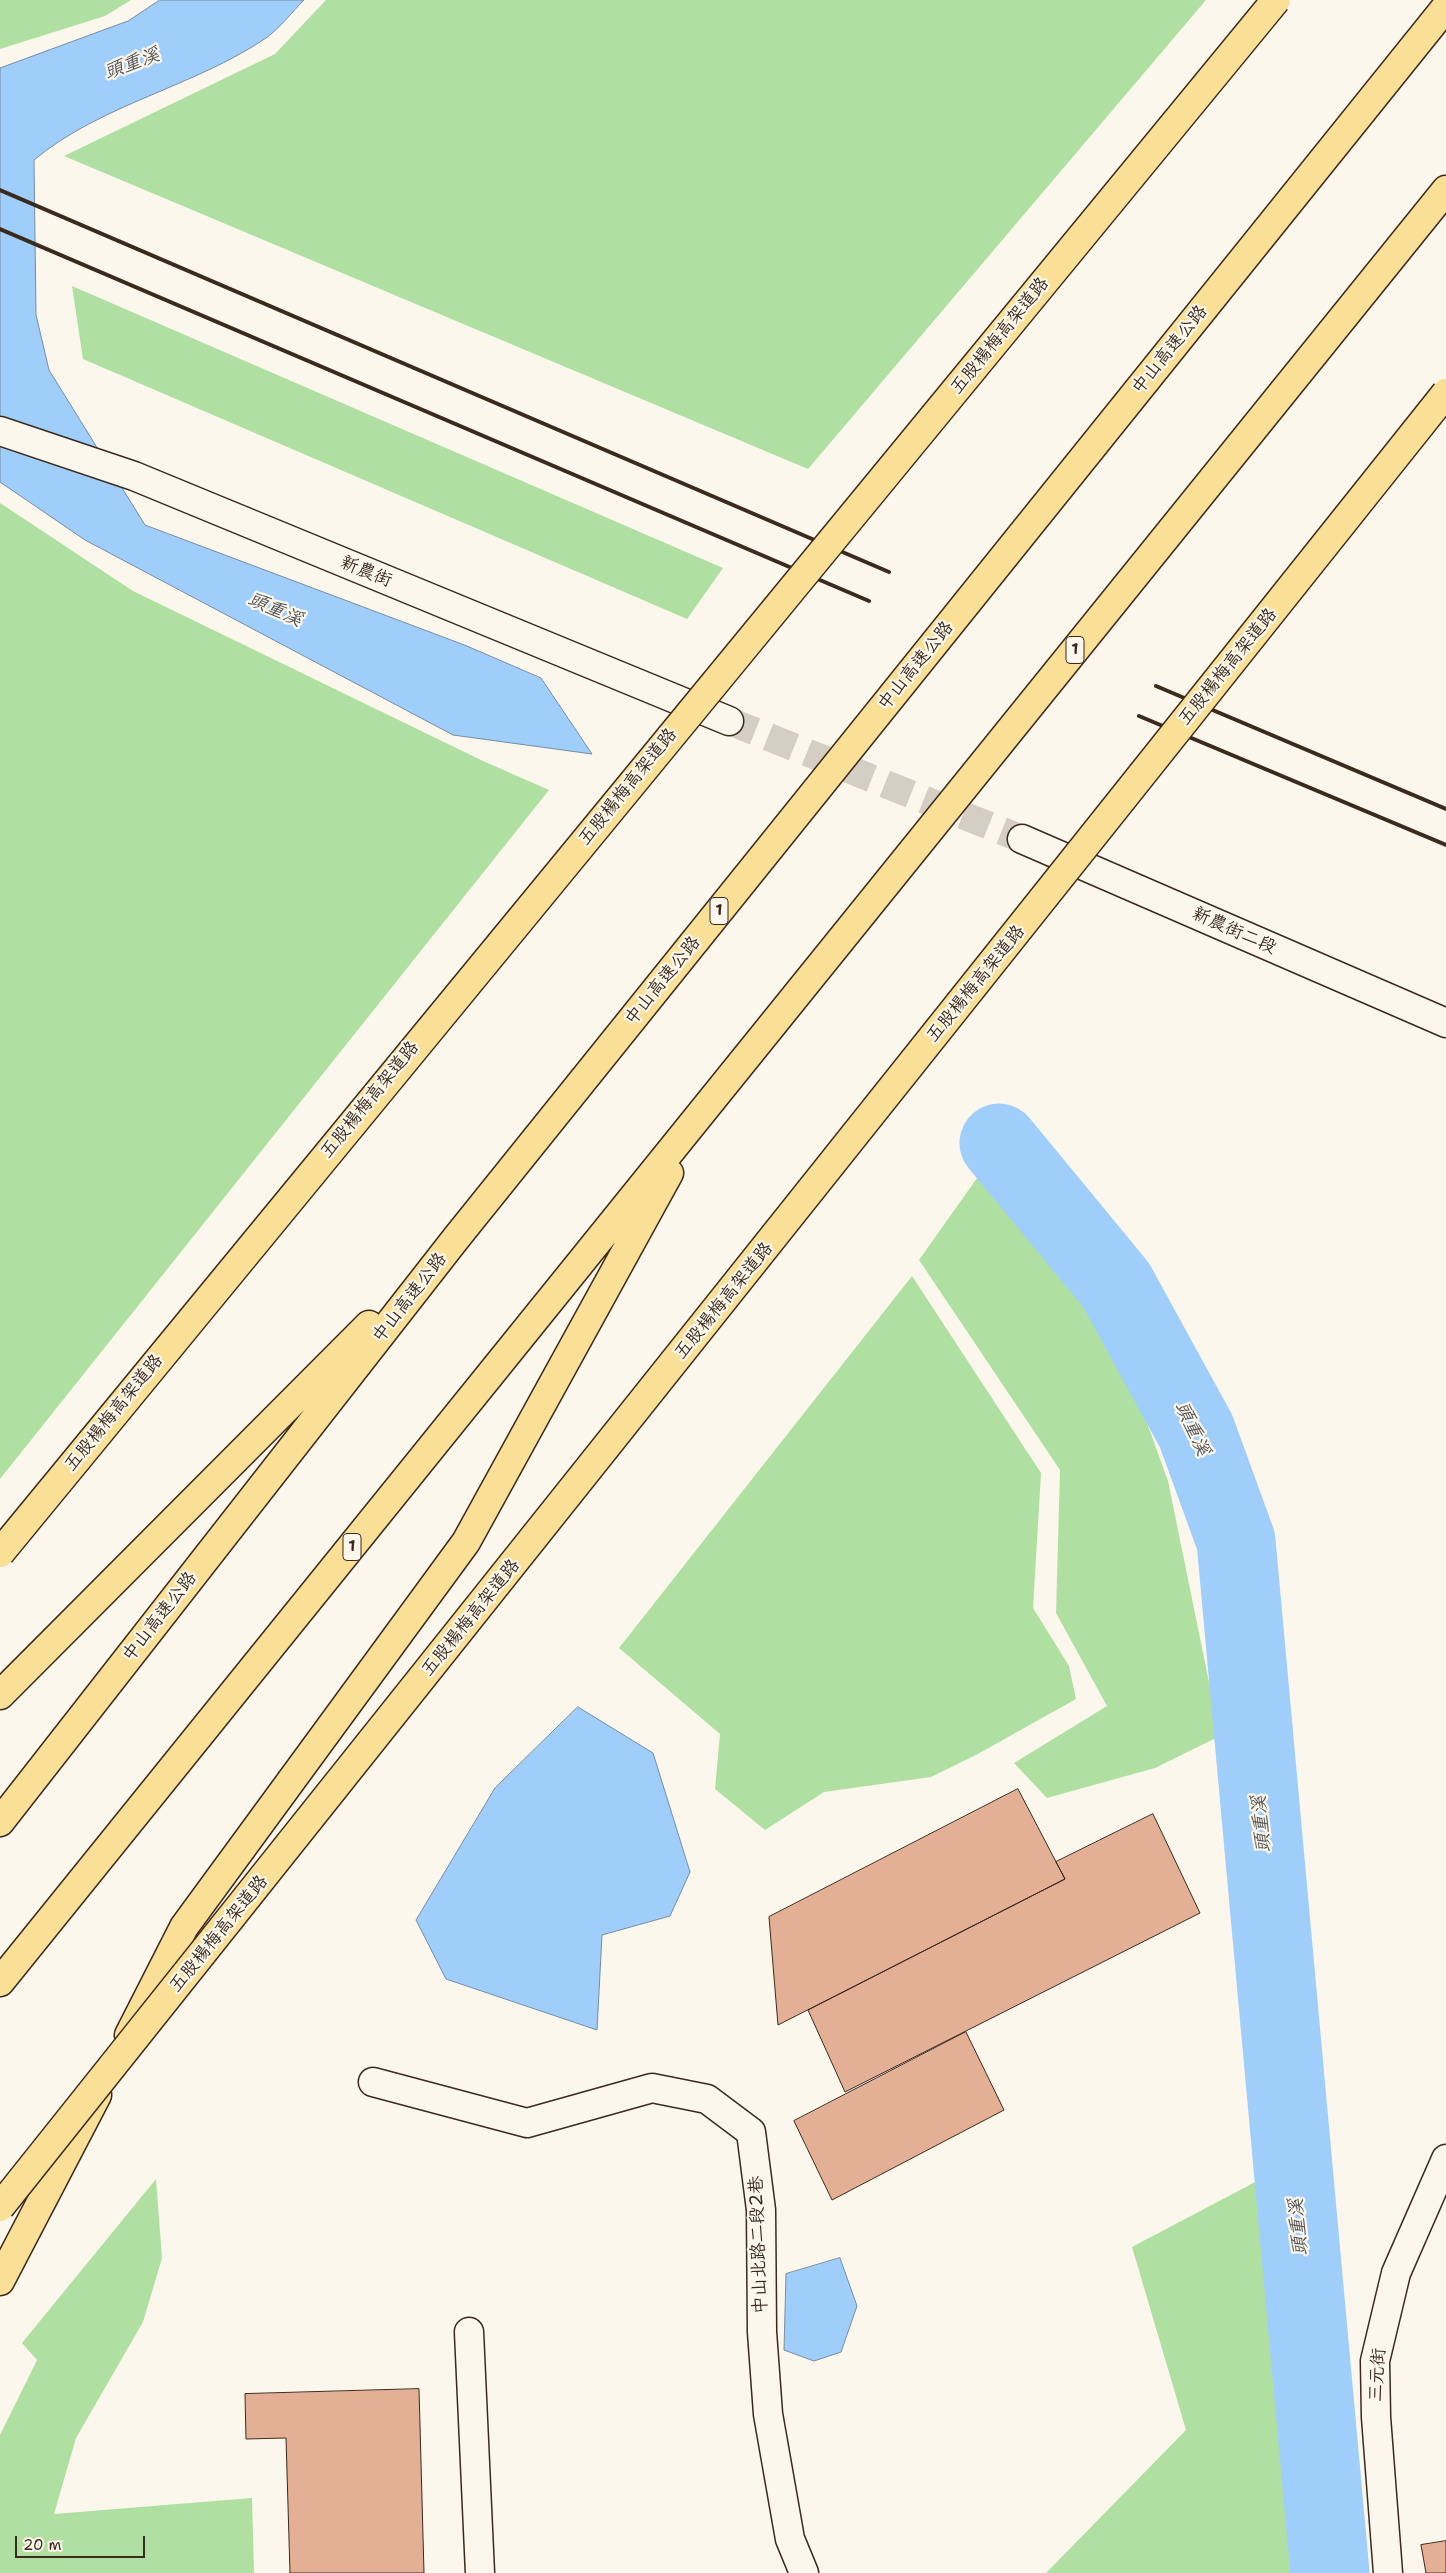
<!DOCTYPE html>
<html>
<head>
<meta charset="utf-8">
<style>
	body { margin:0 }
	#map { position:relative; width:1446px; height:2573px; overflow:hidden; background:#fbf7ec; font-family:"Shantell Sans",sans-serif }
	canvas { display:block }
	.scale { position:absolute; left:15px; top:2536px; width:130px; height:22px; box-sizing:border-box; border:2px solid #3b2a1e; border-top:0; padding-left:6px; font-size:15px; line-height:18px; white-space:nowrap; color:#3b2a1e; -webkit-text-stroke:4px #fbf7ec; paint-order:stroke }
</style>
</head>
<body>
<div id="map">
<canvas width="1446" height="2573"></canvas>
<div class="scale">20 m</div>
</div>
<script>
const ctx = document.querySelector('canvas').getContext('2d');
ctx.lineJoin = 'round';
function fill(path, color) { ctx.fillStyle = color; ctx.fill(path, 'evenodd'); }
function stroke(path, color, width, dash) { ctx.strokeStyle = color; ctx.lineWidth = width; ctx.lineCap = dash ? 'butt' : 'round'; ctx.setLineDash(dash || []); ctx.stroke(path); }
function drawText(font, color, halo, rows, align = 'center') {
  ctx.font = font + ' "Shantell Sans","LXGW WenKai TC",sans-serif'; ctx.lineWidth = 4.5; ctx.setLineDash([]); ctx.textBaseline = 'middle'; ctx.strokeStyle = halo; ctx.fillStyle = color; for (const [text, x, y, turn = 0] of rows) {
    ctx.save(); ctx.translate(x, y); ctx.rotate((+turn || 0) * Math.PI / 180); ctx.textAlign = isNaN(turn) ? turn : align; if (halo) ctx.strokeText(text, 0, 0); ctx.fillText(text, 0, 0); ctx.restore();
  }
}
fill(new Path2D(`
	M0,0h131l-26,16 -105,33z
	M326,0h880l-398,469 -744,-313 211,-102z
	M72,286l651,282 -36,51 -604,-260z
	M0,503l133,88 350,170 66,29 -549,689z
	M982,1171l135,169 51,141 52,255 -65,32 -108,30 -33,-35 93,-57 -51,-93 4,-143 -141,-210z
	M912,1276l129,197 -8,135 36,58 7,33 -100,56 -45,22 -107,15 -59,38 -50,-41 5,-55 -101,-86z
	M156,2179l6,79 -19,64 -67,116 -22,76 198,-16 2,75h-254v-138l37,-75 -15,-17z
	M1259,2180l32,317 2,76h-247l140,-143 -54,-183z`), '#afe0a1');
const water = new Path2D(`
	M160,0h144c-12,12 -24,28 -38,38 -72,49 -165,66 -232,122l2,155 13,55 96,155 322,121 74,32 51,76 -139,-19 -368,-195 -85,-58v-414l128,-47z
	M578,1707l75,46 37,119 -20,44 -68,19 -5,95 -151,-51 -30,-59 79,-132z
	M840,2258l17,48 -16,46 -27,9 -30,-11 2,-76z`);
fill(water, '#9fcefb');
stroke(water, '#778ca3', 1);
stroke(new Path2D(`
	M999,1143l117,142 80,146 40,110 94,1032`), '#9fcefb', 79);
const building = new Path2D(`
	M1018,1789l47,90 -287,146 -9,-108z
	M1153,1814l47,99 -355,179 -37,-82 257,-131 -9,-17z
	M966,2032l38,78 -172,90 -38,-79z
	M419,2389l5,184h-134l-4,-135 -40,1 -1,-45z
	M1446,2541v32h-20l-5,-28z`);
fill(building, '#e3b096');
stroke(building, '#3b2a1e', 1);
stroke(new Path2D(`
	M729,721l293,118`), '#d5cec3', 28, [28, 14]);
const minor = new Path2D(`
	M0,431l134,45 595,245
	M1022,839l424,184
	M373,2082l154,41 125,-35 55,11 44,33 10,78 1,122 6,82 22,125 14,34
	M469,2332l11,241
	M1388,2573l-12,-156 -1,-56 21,-88 50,-114`);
const highway = new Path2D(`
	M0,1695l369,-370
	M0,1822l457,-585 989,-1230
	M0,1982l1446,-1792
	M129,2035l55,-108 282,-385 203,-369
	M0,2281l97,-186`);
stroke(minor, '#3b2a1e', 31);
stroke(highway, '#3b2a1e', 31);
stroke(minor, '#fbf7ec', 28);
stroke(highway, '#fadf96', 28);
stroke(new Path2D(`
	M0,190l889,382
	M0,229l869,372
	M1156,686l290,123
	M1139,716l307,129`), '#3b2a1e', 4);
const highwayBridge = new Path2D(`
	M0,1553l1276,-1553
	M0,2207l1446,-1814`);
stroke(highwayBridge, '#3b2a1e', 31, []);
stroke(highwayBridge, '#fadf96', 28);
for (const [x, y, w] of [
	[1075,650,18],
	[719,911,18],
	[352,1547,18]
]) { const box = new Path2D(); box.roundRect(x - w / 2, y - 13.5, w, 27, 4); ctx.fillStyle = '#fbf7ec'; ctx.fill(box); stroke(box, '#3b2a1e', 1); }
drawText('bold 16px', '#3b2a1e', null, [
	["1",1075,650],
	["1",719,911],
	["1",352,1547]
]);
drawText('18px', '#3b2a1e', '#fbf7ec', [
	["五股楊梅高架道路",1000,336,-51],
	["中山高速公路",1170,350,-51],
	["新農街",366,572,22],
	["中山高速公路",916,666,-51],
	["五股楊梅高架道路",1228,667,-51],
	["五股楊梅高架道路",628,787,-51],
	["新農街二段",1234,931,24],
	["中山高速公路",663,981,-51],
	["五股楊梅高架道路",976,984,-51],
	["五股楊梅高架道路",370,1100,-51],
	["中山高速公路",410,1298,-52],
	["五股楊梅高架道路",724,1301,-51],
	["五股楊梅高架道路",114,1413,-51],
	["中山高速公路",160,1617,-52],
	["五股楊梅高架道路",471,1618,-51],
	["五股楊梅高架道路",219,1934,-51],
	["中山北路二段2巷",759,2245,-92],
	["三元街",1378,2375,-86]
]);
drawText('italic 19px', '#545355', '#fbf7ec', [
	["頭重溪",132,64,-20],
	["頭重溪",275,610,24],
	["頭重溪",1192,1429,65],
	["頭重溪",1262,1824,-95],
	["頭重溪",1299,2227,-95]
]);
</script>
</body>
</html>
